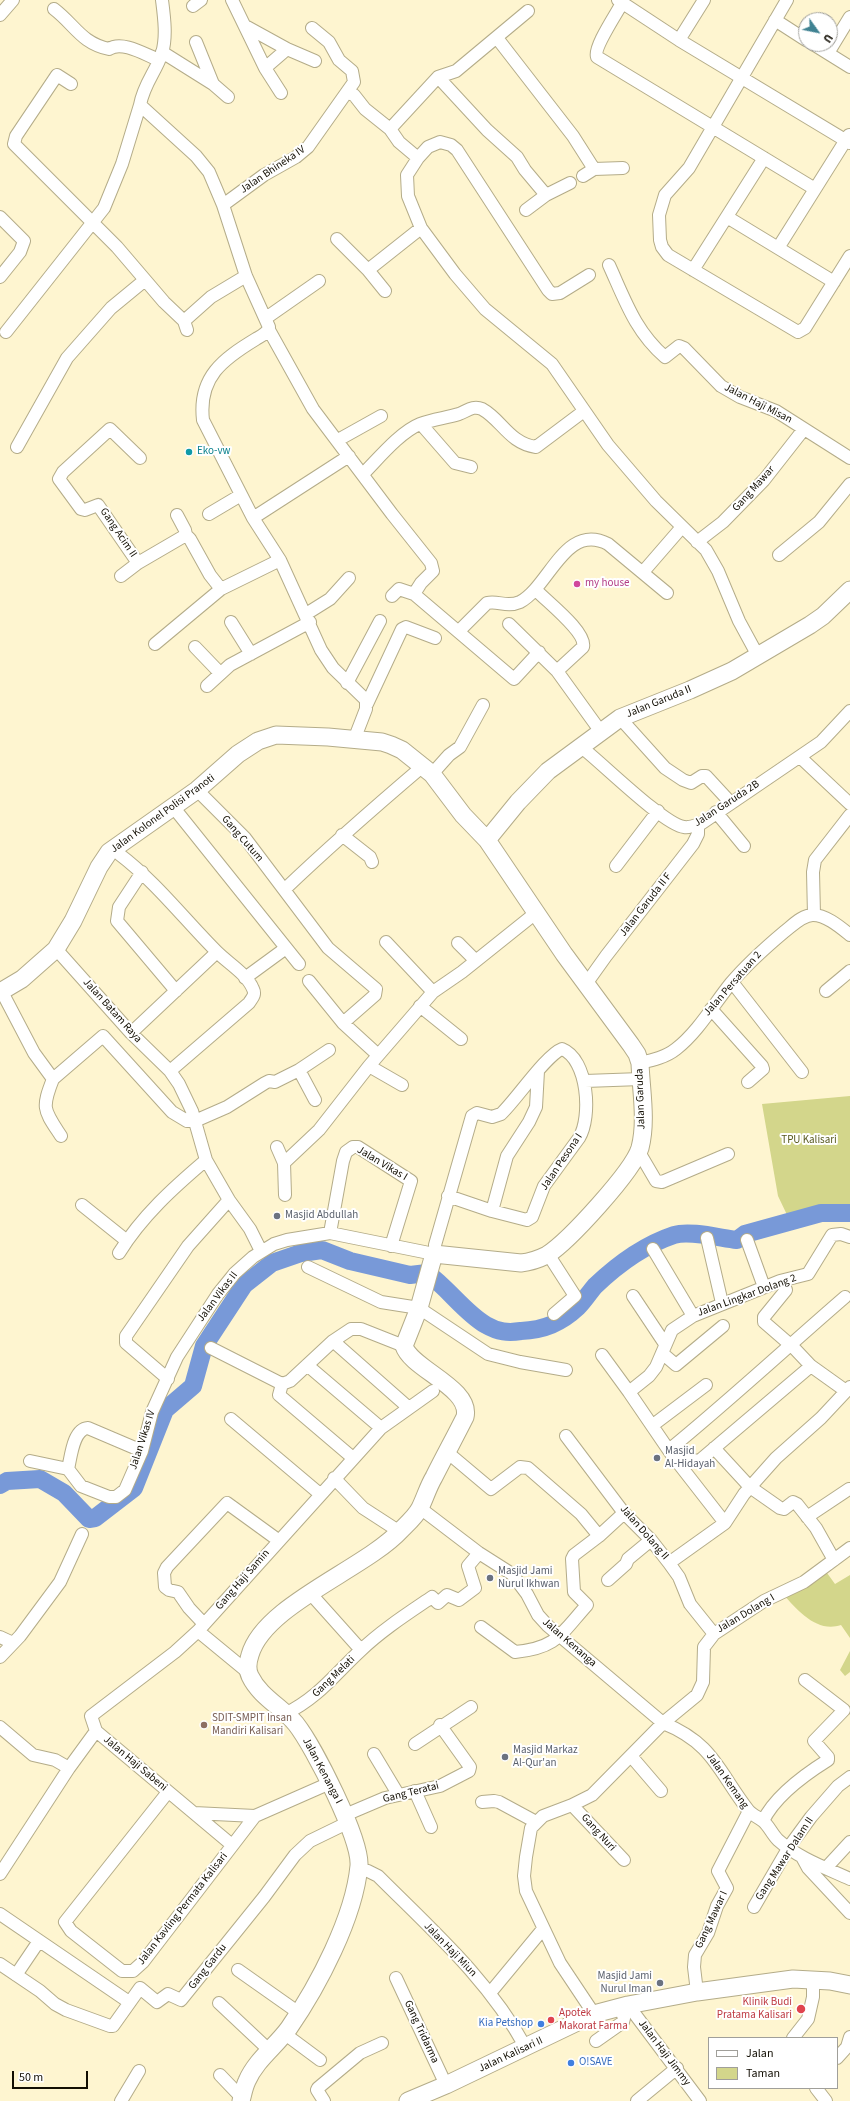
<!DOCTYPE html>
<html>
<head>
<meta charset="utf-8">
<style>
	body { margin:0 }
	#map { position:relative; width:850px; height:2101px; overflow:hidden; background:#fef5d0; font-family:"Source Sans 3",sans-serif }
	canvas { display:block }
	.legend { position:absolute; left:708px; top:2037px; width:130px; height:52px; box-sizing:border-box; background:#fff; border:1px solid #a09f9a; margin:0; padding:5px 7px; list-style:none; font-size:12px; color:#120e03 }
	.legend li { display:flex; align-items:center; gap:8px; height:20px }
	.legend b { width:20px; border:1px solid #a09f9a }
	.north { position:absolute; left:798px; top:12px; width:40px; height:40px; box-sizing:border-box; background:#fff; border:1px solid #a09f9a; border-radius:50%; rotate:123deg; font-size:11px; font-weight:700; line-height:16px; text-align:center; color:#120e03 }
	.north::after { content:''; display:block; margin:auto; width:14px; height:18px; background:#3f8292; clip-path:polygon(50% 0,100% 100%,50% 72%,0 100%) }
	.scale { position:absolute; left:12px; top:2071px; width:76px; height:18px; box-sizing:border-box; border:2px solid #120e03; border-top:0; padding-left:5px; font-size:12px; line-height:14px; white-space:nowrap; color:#120e03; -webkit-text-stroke:3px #fff; paint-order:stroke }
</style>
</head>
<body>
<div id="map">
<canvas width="850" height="2101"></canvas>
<ul class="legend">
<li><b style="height:5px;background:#fff"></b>Jalan</li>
<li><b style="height:11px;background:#d3d68b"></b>Taman</li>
</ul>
<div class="north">U</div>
<div class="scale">50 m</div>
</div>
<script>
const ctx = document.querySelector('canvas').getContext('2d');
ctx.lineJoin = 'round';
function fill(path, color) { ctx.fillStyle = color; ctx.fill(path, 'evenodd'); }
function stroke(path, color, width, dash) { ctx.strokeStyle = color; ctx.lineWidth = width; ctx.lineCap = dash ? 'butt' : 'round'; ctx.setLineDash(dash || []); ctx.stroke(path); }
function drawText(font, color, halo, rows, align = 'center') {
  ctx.font = font + ' "Source Sans 3",sans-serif'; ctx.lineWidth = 4; ctx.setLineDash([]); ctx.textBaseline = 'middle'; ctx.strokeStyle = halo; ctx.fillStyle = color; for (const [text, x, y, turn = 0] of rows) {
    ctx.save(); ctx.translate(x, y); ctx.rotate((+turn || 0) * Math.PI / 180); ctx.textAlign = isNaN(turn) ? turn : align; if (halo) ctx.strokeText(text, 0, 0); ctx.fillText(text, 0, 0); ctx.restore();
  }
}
fill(new Path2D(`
	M850,1096v110l-61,13 -11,-23 -16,-92z
	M822,1566l13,18 15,-9v63l-9,-13c-24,8 -43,-14 -58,-31z
	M850,1651v21l-5,4 -5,-6z`), '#d3d68b');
stroke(new Path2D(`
	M0,1485l7,-4 33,-2 24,14 25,26 6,-1 39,-30 31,-78 28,-24 11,-40 40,-61 28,-22 29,-10 21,-3 28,11 60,14 17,-2c21,15 38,40 59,52 12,7 22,8 35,6 23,-1 40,-8 57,-24 6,-6 11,-14 17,-21 22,-21 49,-41 79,-51 16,-5 46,3 63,5l8,-6 76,-21h29`), '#7899d8', 18);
const street = new Path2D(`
	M162,0c2,16 5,37 0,53 -6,19 -18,30 -22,52l56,51 13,16 14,33 23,71 23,51c-1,6 -8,9 -13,12 -33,20 -58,38 -53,81l50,98 27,42 41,90 12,18 33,32v9l-12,31
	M232,0l33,68 16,25
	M618,0l61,40 171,103
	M787,0l-98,168 -24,27 -6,20 1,25 2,7 6,8 130,77 7,-4 45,-72
	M622,3c-5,10 -29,45 -25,54l218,132
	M193,6l8,-6
	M54,9c21,16 27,34 55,40 13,-9 37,6 50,11
	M0,15l13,-15
	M775,20l31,20
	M247,27l40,22 28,12
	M497,38l76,98 21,33
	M679,40l25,-40
	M196,42l17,42
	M813,44l37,23
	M162,52l51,32 15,13
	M828,53l22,-36
	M265,68l22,-19
	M438,77l49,53 30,27 8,13 21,25
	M71,84l-14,-9 -41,61 -2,8 103,103 47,55 20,19
	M347,93l7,2 11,14 25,20 9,13 19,16
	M390,129l48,-52 18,-6 72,-60
	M583,176l11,-7 29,-1
	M223,205l41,-30 32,-18 12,-10 46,-65 -2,-11 -13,-11 -10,-18 -17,-14
	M526,210l20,-15 24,-12
	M0,217l24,24 -4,11 -20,25
	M727,217l107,65
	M337,239l31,31 17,21
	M778,248l71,-113
	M609,265c16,35 26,66 56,92l14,-11 5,2 37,38 19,11 36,14 74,47
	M368,270l53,-42
	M693,270l71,-112
	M589,275l-29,18 -8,1 -4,-4 -91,-140 -6,-5 -11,-3 -12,5 -10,11 -11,17 1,21 13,32 34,46 30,35 67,55 56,81 48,56 50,49 12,21 21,50 19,35
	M266,318l53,-37
	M187,330l-3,-9 27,-24 35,-21
	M269,330l44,79 79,105 39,49 2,8 -12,12 -7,11
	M6,332l98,-124 18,-44 18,-59
	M421,424l34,39 16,4
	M338,440l43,-24
	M17,447l50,-89 44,-50 34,-28
	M140,458l-30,-29 -47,43 -4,7 22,30 4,1 13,-5 40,58 48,-28 4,4 20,36 11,14 59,-29
	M363,474c15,-15 37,-42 57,-50 13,-5 26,-6 39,-10 8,-3 14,-9 23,-5 20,11 27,34 54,38l48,-36
	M209,514l32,-19
	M177,515l8,15 1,5
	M253,518l96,-62
	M697,542l26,-20 41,-42 40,-51
	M779,555l40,-33 31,-38
	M643,572l39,-45
	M121,576l17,-13
	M536,590c10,11 51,42 47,57l-26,24
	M392,596l7,-7 15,5 100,85 25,-27
	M306,614l24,-15 19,-21
	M231,622l20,32
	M509,624l48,47 44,61
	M459,631l28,-28c11,-3 19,5 33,-1 30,-16 45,-80 88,-58l59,49
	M155,644l66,-55
	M195,647l25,26
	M347,683l33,-62
	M207,686l23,-21 80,-43
	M367,704l35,-75 4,-2 29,11
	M620,718l45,50 18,12 8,3 11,-7h4l24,26
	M580,746c20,15 84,79 104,81 7,1 12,-2 18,-4l119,-81 29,-31
	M800,757l50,47
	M432,774l17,-19 11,-8 23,-42
	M197,790l48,48 83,110 48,41 -1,6 -32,28
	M174,808l125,156
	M716,812l28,34
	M342,835l28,22 2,5
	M119,854c37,28 65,65 98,98 11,11 30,22 36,37 3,6 -1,9 -4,14l-79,68
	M616,866l42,-55
	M142,872l-23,35 -2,14 59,70
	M285,889c45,-43 91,-83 138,-123
	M814,915l-1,-43 2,-12 35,-45
	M386,942l47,50
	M458,943l17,17
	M56,949l75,84 39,38 9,13 13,27 14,49 23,40 21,29 11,22
	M245,978l41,-30
	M309,981l34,42 35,32
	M732,982l70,90
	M586,984l20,-28 87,-112 5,-10v-10
	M826,991l24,-20
	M2,992l32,61 19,26c-12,30 -9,31 8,57
	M420,1006l41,33
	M711,1009l51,57 1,3 -15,13
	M131,1033l86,-81
	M640,1063c13,-3 26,-6 36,-14 22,-17 38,-45 55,-66 16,-19 34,-35 53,-51 8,-6 18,-17 29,-17 13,0 27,12 37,20
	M369,1066l33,19
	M299,1070l30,-20
	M53,1079l50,-43 69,76 15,9h8l32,-14 38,-24 4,-2 6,1 24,-12 16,30
	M585,1081l56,-2
	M277,1147l7,16 1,32
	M639,1152l17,29 6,1 66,-28
	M284,1163l35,-33 50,-64 64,-74 29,-20 75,-60
	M82,1205l45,36
	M492,1211l15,-55 22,-34 7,-15 2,-36
	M330,1233l13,-72 3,-9 7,-5h5l53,34 -20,65
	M707,1238l15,65
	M747,1240l17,47
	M435,1245l37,-129 5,-3 15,4 9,-3c15,-14 45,-59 61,-65 26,10 30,68 17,89l-35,48 -12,31 -5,3 -35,-9 -44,-15
	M653,1249l40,67
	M119,1253c23,-37 54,-65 87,-93
	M548,1254l27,42 -21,18
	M308,1267l73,35 38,6 69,46 32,8 46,8
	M786,1290l-22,27v5l30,26 17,18 35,25
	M633,1296l32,48
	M333,1341l76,67
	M211,1348l71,36 8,-3 43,-40 18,-12h10l43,17
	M662,1353l14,12 47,-39
	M602,1355l27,37
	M307,1365l74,63
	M168,1379l-42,-36v-7l62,-90 41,-46
	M282,1384l-3,11 74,63
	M231,1419l89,75
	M653,1425l53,-40
	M566,1436l58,77 27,27 18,23 10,14 11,27 24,30
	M714,1448l36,39 30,21 4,1 9,-7 4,2 19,24 18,32
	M669,1450c60,-49 117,-102 176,-153
	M447,1452l44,37 29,-22 8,1 53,46 18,22 -25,19 -2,4 2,33 13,13c-26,29 -30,43 -72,47l-34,-25
	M30,1461l38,8 13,17 28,11h7l9,-7 17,-39 10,-39 25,-55 41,-63 17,-21 18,-16 21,-13 13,-4 43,-7 104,21
	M679,1464l6,-5 14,2 112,-95
	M68,1469c3,-12 5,-40 20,-41l54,23
	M334,1478l29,30 37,24
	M420,1508l59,45 33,21 15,20 11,21 10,11 115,97c50,20 55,48 85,87 4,5 10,7 15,11 6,5 9,13 15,19 20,18 48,28 72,39
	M807,1517l42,-28
	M725,1523l-53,-68 -43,-63 20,-16 7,-9 16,-37 21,-14 87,-35 28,-7 24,-39 9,-1 9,3
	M599,1536l25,-23
	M669,1563l56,-40 19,-29 32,-36 45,-40 29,-31
	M608,1580l18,-16 2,-5 23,-19
	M310,1593l51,57
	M204,1624l-15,-16 -11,-16 -9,-2 -4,-3 -1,-14 3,-6 60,-64 51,37
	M198,1631l51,42
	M0,1637l13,6
	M0,1657l20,-21 40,-54 22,-48
	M285,1714c34,-17 49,-39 75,-63 22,-21 47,-37 72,-54l6,6 9,-8 12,5 16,-12 -7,-22 11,-13
	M0,1727l33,28 22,5 14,8
	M96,1731l-5,-15 84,-64 23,-21 183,-203 52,-37
	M96,1731l136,114
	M415,1744l56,-37
	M374,1754l24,40
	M631,1756l30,35
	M415,1791l16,36
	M168,1792l-103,130 6,9 51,40h11l10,-9 112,-146
	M482,1802l12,-1 5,1 37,20
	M572,1805l52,55
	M194,1813l61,3 75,-33
	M345,1815l40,-17 55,-12 29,-15 1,-4 -30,-42
	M763,1821c12,-25 41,-46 65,-61v-3l-14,-16 30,-31 -39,-30
	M802,1857l6,11 42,45
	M826,1868l24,-26
	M358,1870l10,1 10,5c54,54 111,104 148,172
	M0,1874l69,-106 27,-37
	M754,1907l35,-60 22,-30 27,-31 12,-9
	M0,1914l129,88
	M0,1964l40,27 15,13 11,6 44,16h3l27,-38 17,14 11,-8 13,6 83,-103 31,-42 15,-14 37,-18
	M238,1970l61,43
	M16,1975l23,-34
	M396,1978l50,107
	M697,1992l-3,-25 1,-12 13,-22 9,-27 10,-18 -9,-17 31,-60
	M490,1993l53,-64
	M219,2003l50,47
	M628,2005l72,96
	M594,2014l-34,-51 -34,-72 -2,-15 2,-19 5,-29 12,-12 29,-11 20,-10 71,-72 34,-28 6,-13 1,-35 10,-13 50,-33 40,-19 46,-34
	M285,2034l35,26
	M793,2038l15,-19 5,-22v-18
	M596,2041l27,-19 1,-4 -4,-11
	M837,2058l10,-11 3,-10
	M220,2075l22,23
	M816,2088l10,13
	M121,2101l18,-30
	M324,2101l-7,-11 1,-2 42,-35 22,-10
	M637,2101l40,-33`);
const secondary = new Path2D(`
	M487,840l31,-38 30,-31 72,-53 70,-28 42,-19 78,-46 13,-9 27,-26
	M0,992l22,-13 34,-30 17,-28 26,-54 10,-15 88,-62 41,-36 20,-13 18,-6 52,2 54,5 9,3 11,5 30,24 31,41 24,25 77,114 67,91 6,9 3,9c1,27 7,58 0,85 -7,23 -71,93 -93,107 -8,4 -16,7 -26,8l-87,-9 -15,54 -15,38c7,23 68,42 61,71 -10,20 -21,40 -31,60 -6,10 -9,21 -14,31 -4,8 -13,16 -19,22 -36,39 -137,75 -151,125 -2,6 -3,15 0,21 10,21 32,31 46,48 18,23 65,115 63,142 -5,52 -41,120 -70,162 -13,18 -33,32 -42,53 -3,6 -4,13 -6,20
	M408,2101l38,-16 148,-71 34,-9 69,-13 96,-13 37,2 20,4`);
stroke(street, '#b4ac89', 14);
stroke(secondary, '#b4ac89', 19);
stroke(street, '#fff', 12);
stroke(secondary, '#fff', 17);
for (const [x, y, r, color] of [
	[189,452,4,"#0f9aa8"],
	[577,584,4,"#d1479c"],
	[277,1216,4,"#6b7280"],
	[657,1458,4,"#6b7280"],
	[490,1578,4,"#6b7280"],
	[204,1725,4,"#8d6e63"],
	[505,1757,4,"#6b7280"],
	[660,1983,4,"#6b7280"],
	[801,2009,5,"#e0444e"],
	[551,2020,4,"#e0444e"],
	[541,2024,4,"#3f7fe0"],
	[571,2063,4,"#3f7fe0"]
]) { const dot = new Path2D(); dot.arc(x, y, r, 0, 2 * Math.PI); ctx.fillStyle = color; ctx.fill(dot); stroke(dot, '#fff', 1.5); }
drawText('11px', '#120e03', '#fff', [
	["Jalan Bhineka IV",273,170,-34],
	["Jalan Haji Misan",758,404,27],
	["Gang Mawar",754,489,-48],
	["Gang Acim II",118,533,56],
	["Jalan Garuda II",659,702,-22],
	["Jalan Garuda 2B",727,804,-33],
	["Jalan Kolonel Polisi Pranoti",163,814,-36],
	["Gang Cutum",242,839,49],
	["Jalan Garuda II F",646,905,-52],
	["Jalan Persatuan 2",733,984,-49],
	["Jalan Batam Raya",112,1011,48],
	["Jalan Garuda",641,1099,-92],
	["Jalan Pesona I",562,1162,-56],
	["Jalan Vikas I",382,1164,31],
	["Jalan Lingkar Dolang 2",747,1296,-20],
	["Jalan Vikas II",218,1297,-53],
	["Jalan Vikas IV",143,1440,-72],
	["Jalan Dolang II",644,1533,49],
	["Gang Haji Samin",243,1580,-49],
	["Jalan Dolang I",746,1614,-31],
	["Jalan Kenanga",569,1643,41],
	["Gang Melati",334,1677,-44],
	["Jalan Haji Sabeni",135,1764,40],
	["Jalan Kenanga I",322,1771,62],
	["Jalan Kemang",727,1781,55],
	["Gang Teratai",411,1793,-14],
	["Gang Nuri",598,1833,48],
	["Gang Mawar Dalam II",785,1859,-57],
	["Jalan Kavling Permata Kalisari",183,1909,-52],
	["Gang Mawar I",712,1920,-65],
	["Jalan Haji Miun",450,1950,46],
	["Gang Gardu",208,1967,-52],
	["Gang Tridarma",421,2032,65],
	["Jalan Haji Jimmy",664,2053,53],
	["Jalan Kalisari II",511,2055,-25]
]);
drawText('11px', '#0d838f', '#fff', [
	["Eko-vw",197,452]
], 'left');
drawText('11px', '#b23c85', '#fff', [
	["my house",585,584]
], 'left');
drawText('11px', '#57581e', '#fff', [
	["TPU Kalisari",809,1141]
]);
drawText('11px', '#5b616d', '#fff', [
	["Masjid Abdullah",285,1216],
	["Masjid",665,1452],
	["Al-Hidayah",665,1465],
	["Masjid Jami",498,1572],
	["Nurul Ikhwan",498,1585],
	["Masjid Markaz",513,1751],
	["Al-Qur'an",513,1764],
	["Masjid Jami",652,1977,"right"],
	["Nurul Iman",652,1990,"right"]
], 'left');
drawText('11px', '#785e54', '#fff', [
	["SDIT-SMPIT Insan",212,1719],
	["Mandiri Kalisari",212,1732]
], 'left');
drawText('11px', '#be3a42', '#fff', [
	["Klinik Budi",792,2003],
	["Pratama Kalisari",792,2016],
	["Apotek",559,2014,"left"],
	["Makorat Farma",559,2027,"left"]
], 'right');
drawText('11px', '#366cbe', '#fff', [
	["Kia Petshop",533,2024],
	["O!SAVE",579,2063,"left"]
], 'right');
</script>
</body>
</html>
